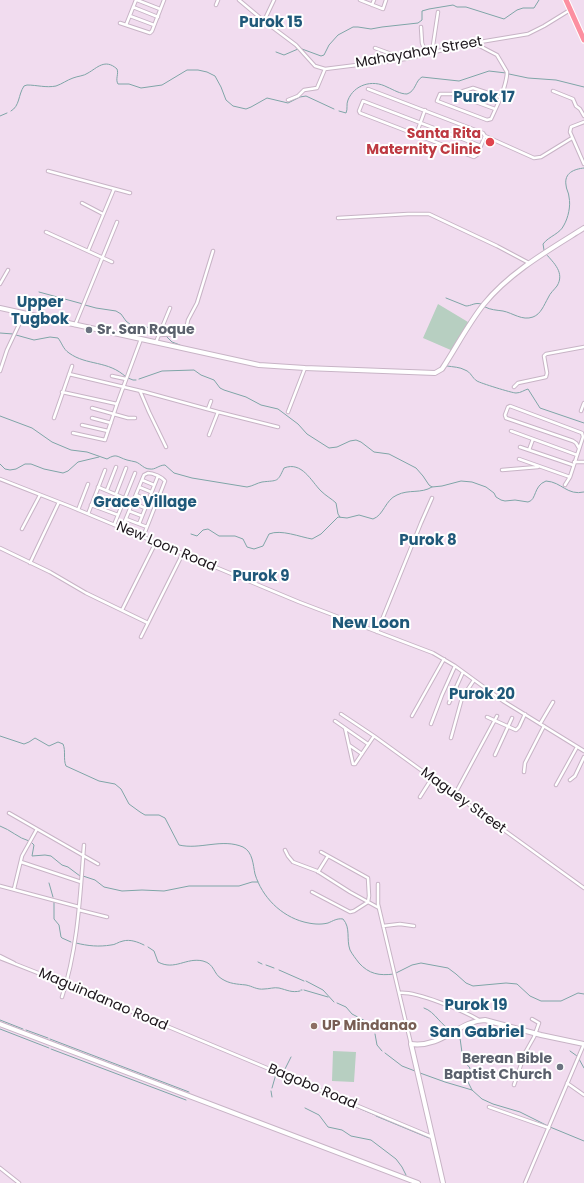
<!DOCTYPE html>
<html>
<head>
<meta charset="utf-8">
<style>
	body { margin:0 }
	canvas { display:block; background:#f1dcef }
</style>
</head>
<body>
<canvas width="584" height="1183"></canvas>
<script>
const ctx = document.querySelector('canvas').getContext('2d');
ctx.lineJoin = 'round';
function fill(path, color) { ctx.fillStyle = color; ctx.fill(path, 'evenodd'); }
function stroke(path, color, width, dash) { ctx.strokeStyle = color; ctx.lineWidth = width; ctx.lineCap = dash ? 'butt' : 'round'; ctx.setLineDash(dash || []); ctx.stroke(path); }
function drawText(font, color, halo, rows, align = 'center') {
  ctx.font = font + ' Poppins,sans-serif'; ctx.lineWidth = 4; ctx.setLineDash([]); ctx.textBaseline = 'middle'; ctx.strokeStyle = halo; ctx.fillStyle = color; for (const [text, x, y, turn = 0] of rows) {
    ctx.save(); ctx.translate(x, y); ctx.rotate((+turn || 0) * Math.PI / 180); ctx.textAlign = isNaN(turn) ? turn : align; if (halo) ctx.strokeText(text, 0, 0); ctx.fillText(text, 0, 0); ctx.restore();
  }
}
fill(new Path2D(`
	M438,304l30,18 -15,29 -30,-13z
	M333,1051l23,1 -2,30 -22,-1z`), '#b7cfc1');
stroke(new Path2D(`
	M302,49l19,7 3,-1 5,-10 9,-10 15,-8h5l13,2 11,-2 36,-4 4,-3v-9l7,-2 24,-4 4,2h9l38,12 13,-9 6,-2h11l5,-8
	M276,52l8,3 14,-6
	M509,74l19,4 28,2 28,7
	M11,111c9,-5 7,-16 13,-25l3,-1c10,0 19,3 29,1 6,-2 11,-6 17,-8 5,-2 11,-2 15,-5 9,-5 17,-15 29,-4 2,5 -2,10 1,15h11l12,4 21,-3 25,-15h11l9,2 8,4 6,11 5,13 7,6 13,3 5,-2 16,-9 21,5 12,-6 6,-1 28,13
	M339,111l7,2c2,-4 0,-9 2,-13 6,-15 24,-21 39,-13 7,3 13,7 20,7 9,-3 8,-13 15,-17l37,4 30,-10 17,2
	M0,116l7,-3
	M544,250l-1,-6c6,-8 17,-10 21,-19 4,-7 7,-19 5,-28 0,-4 -3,-8 -3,-12 -2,-12 8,-16 18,-17
	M39,292l44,12
	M446,298l20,8c5,0 9,-4 15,-2
	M85,305l11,3 20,3 5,3 5,7 5,4 13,1 16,6
	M485,307c6,3 11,3 18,4 10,2 19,10 30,6 8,-3 11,-12 15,-19 2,-5 6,-8 9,-12 8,-13 -3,-23 -11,-32
	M0,333l13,1
	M16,335l18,5 16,-3 8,1c4,5 5,11 11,15 18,13 39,7 57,24
	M166,336l6,6 8,3
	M447,366c6,1 13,1 18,4 6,2 7,8 12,11 3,2 35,12 39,12 5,0 8,-3 12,-4l12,19 44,15
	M128,378l5,2h3
	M139,379l23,-8 32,-1 7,5 13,5 6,8 4,2 22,7 15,8 17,4 20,15 9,10 22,14 8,-1 13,-6 6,-1 5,2 13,10 15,2 27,14 7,8 6,9 3,2 10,-1 19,-5 11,1 14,5 8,6 2,4 5,3 4,1 10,-1 13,2c9,-2 5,-16 18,-21 16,1 21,15 38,11
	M0,416l32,12 20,14 19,8 16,2 20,7c10,-6 10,-2 20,1 3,1 6,1 9,2 5,2 8,7 14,7 5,1 9,-4 15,-4l9,8 18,5 55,9c6,-1 10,-4 15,-5 16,-2 15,1 22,-14 18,-7 27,13 37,23 5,5 11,8 15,12l2,11 2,3
	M0,464l5,5 5,1 6,-1 9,-5h6l13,5 19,4 5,-2 10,-9 21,-5
	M191,534l6,2 6,-6 5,-1 11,7h16l8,3 4,8 7,2 9,-3 6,-12c12,-5 31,3 43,5l9,-5 17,-17 9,1 12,-3 14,4c11,-4 12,-19 24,-24 12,-6 24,-1 35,-8
	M0,736l24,8 5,-2 6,-4 14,8 9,-4 5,2c3,7 0,15 3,22l33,15 16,3 6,5 8,15 11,8 5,3h14l6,3 14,27c21,5 43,-7 64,2 10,5 10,18 12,27 7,23 26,42 49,48 8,2 16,3 24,1 5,-2 9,-5 15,-4 8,9 3,20 7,31 2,4 6,9 9,13 10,11 20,13 35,11
	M0,826c11,4 18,12 29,15
	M31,842l3,3 -2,11 13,-1 6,1 11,9 6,2 12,9
	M83,876l12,4 9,7 18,4 20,-1 22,1 25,-5h50l13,-4h6
	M49,883l4,14
	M54,901v18l5,6 2,12 1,1 9,4
	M76,943c12,3 23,4 35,2 4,0 7,-3 12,-4 7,-2 15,1 21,4
	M148,947l6,4 4,11c17,9 28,-5 45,-1 12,3 10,13 19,18 8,5 15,5 24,6 6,1 11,5 18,4 5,0 10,-2 15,-1 8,2 13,5 21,3
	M258,962l4,2
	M266,965l8,3
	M279,970l25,11
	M396,973l16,-8 9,-2 27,5 8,6 10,9 7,3 33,-3 11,1 13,12 11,5h20l17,-8 6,1
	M306,981l17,9 11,12
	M301,990h1
	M304,990l24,7
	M337,1003l9,4 6,7 19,10 2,2
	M424,1008c12,4 16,18 29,23
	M0,1020l23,9
	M0,1029l49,19
	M374,1029v2
	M26,1030l22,8
	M457,1033l3,5 3,22 7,8 -3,12 5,10
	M375,1034l2,11 5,6
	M50,1039l139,53
	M51,1049l135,51
	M570,1051l7,5
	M385,1053l17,13 13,5
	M579,1059l5,9
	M277,1071l5,1 2,-1 7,-14
	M420,1073l25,9 27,8 10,9 11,5 27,8 28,14
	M281,1076l18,7
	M302,1084l73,31
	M272,1088l4,-14 4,1
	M271,1091l1,6
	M305,1108l14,7 9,12 14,3 9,6 20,4 25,19 6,8 4,8
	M376,1116l53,22
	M550,1127l34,14`), '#7fa5a7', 1);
const street = new Path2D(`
	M137,0l23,9
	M239,0l25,21 32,24 19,21 10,3 80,-10 63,-15 60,-10 16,-8 26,-16
	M360,0l23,9 3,-9
	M216,5l2,-5
	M372,5l2,-5
	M133,7l25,10
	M130,16l24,9
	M264,21l10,-21
	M120,23l30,10 2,-2 12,-31
	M126,25l10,-25
	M421,27l1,16 4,11
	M474,43l23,12 10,17c0,14 -10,34 -16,47l-4,1 -50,-19 3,-7h14l19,-6 27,9
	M375,48l30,11
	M432,52l6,-40
	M368,89l115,44 2,3 49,22 7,-1 31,-19
	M553,91l20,8 3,7 4,3 4,7
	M454,94l41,15
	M288,100l10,-4 6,-6 13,-2 8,-19
	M584,122l-13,5 -1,5 14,32
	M416,135l9,-25
	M481,146l-118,-45 -4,10 1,2 114,44 3,-2 8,-19
	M48,171l82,22
	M82,203l21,11
	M338,218l70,-4h21l68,32 32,17
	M46,232l66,30
	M88,251l26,-62
	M0,284l8,-14
	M75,325l42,-103
	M160,335l16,-1 10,-4 2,-10 9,-17 16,-52
	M156,342l14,-34
	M0,371l7,-21 17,-36
	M69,374l76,18 73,20 60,15
	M112,376l14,3
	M514,387l4,-4 28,-6 1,-4 -3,-17 2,-2 38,-7
	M140,391l9,21 17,35
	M62,392l55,12
	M92,408l36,10h7
	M208,409l3,-8
	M581,411l3,-8
	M288,412l17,-44
	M54,418l18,-52
	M92,418l19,5
	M82,425l26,6
	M511,431l66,24
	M73,433l32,7 12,-36 24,-65
	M209,435l9,-23
	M520,447l53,18
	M529,450l4,-11
	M519,459l51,18
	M574,462h10
	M502,470l36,-3
	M0,479l69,27 230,96 134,51 22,13 48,35 81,50
	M142,480l12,5
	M565,485l5,-8 13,-40 -1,-4 -72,-27 -2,1 -3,8 1,3 67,23 3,2 3,5
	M98,487l26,11
	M139,487l12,5
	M107,490l9,-23
	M116,494l10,-26
	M136,495l12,5
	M95,496l26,10
	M133,503l12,5
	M91,505l27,10
	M78,510l10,-26
	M129,511l13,5
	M88,514l17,-44
	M126,519l21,8
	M139,524l19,-48
	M114,525l21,-52
	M122,528l22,-53 4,-2c5,0 14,4 17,8l-22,56
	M22,529l18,-34
	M0,548l50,24 36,21 62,30
	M30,563l29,-61
	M122,610l34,-68
	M377,632l44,-109 11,-25
	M141,637l42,-84
	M449,703l14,-31
	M341,714l33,22 210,152
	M412,716l32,-57
	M487,717l29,13 3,-3 6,-13
	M335,721l33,23
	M431,724l11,-29 13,-29
	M540,724l13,-22
	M345,728l8,36h2l19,-28
	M451,738l11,-40 12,-18
	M349,745l13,9
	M495,755l17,-37
	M524,772l1,-9 19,-37
	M570,780l5,-4 9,-19
	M556,785l21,-38
	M455,794l42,-78
	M420,797l12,-19
	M9,813l89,51
	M285,850l3,6 5,6 24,9 33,21 29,16
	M21,862l60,20
	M318,872l10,-16
	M378,884v20l33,140
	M0,886l79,21
	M14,889l8,-33 15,-27
	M312,892l38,20 4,-1 14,-9 1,-6 -1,-18 -47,-26
	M79,910l28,7
	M383,926l17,-2 14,2
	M0,956l14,7
	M0,958l66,26 366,153
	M399,993c17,-2 65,18 80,27
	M62,997c16,-49 18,-101 22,-152
	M567,1083l17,12
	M514,1085l11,-32 9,-16 5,-14 -7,-4
	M489,1107l60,21
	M0,1168l19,15
	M525,1183l59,-139`);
const secondary = new Path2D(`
	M0,308l259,57 46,3 130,5 7,-4c14,-21 26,-45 42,-65 26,-32 65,-54 100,-76
	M0,1024l418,159
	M443,1183l-32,-139c32,4 47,-23 74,-24l56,15 43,9`);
const highway = new Path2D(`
	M566,0l18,40`);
stroke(street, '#c8b4c6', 4.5);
stroke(secondary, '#c8b4c6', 6);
stroke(highway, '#fff', 7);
stroke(street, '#fff', 2.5);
stroke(secondary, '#fff', 4);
stroke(highway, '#fc8fa0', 5);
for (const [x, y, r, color] of [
	[490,142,5,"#e0444e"],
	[89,330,4,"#6b7280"],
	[314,1026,4,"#8d6e63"],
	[560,1067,4,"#6b7280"]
]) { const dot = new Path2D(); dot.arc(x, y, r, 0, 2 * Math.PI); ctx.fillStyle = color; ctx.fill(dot); stroke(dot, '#fff', 1.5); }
drawText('14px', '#1c151b', '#fff', [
	["Mahayahay Street",419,53,-10],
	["New Loon Road",166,547,23],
	["Maguey Street",463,801,36],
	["Maguindanao Road",103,1000,23],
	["Bagobo Road",312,1087,23]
]);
drawText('bold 14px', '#be3a42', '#fff', [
	["Santa Rita",481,134],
	["Maternity Clinic",481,150]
], 'right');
drawText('bold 14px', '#5b616d', '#fff', [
	["Sr. San Roque",97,330],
	["Berean Bible",552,1059,"right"],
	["Baptist Church",552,1075,"right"]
], 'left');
drawText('bold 14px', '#785e54', '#fff', [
	["UP Mindanao",322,1026]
], 'left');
drawText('bold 15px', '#1f5879', '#fff', [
	["Purok 15",271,23],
	["Purok 17",484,98],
	["Upper",40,303],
	["Tugbok",40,320],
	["Grace Village",145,503],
	["Purok 8",428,541],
	["Purok 9",261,577],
	["Purok 20",482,695],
	["Purok 19",476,1006]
]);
drawText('bold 16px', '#1f5879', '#fff', [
	["New Loon",371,624],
	["San Gabriel",477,1033]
]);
</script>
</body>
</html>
